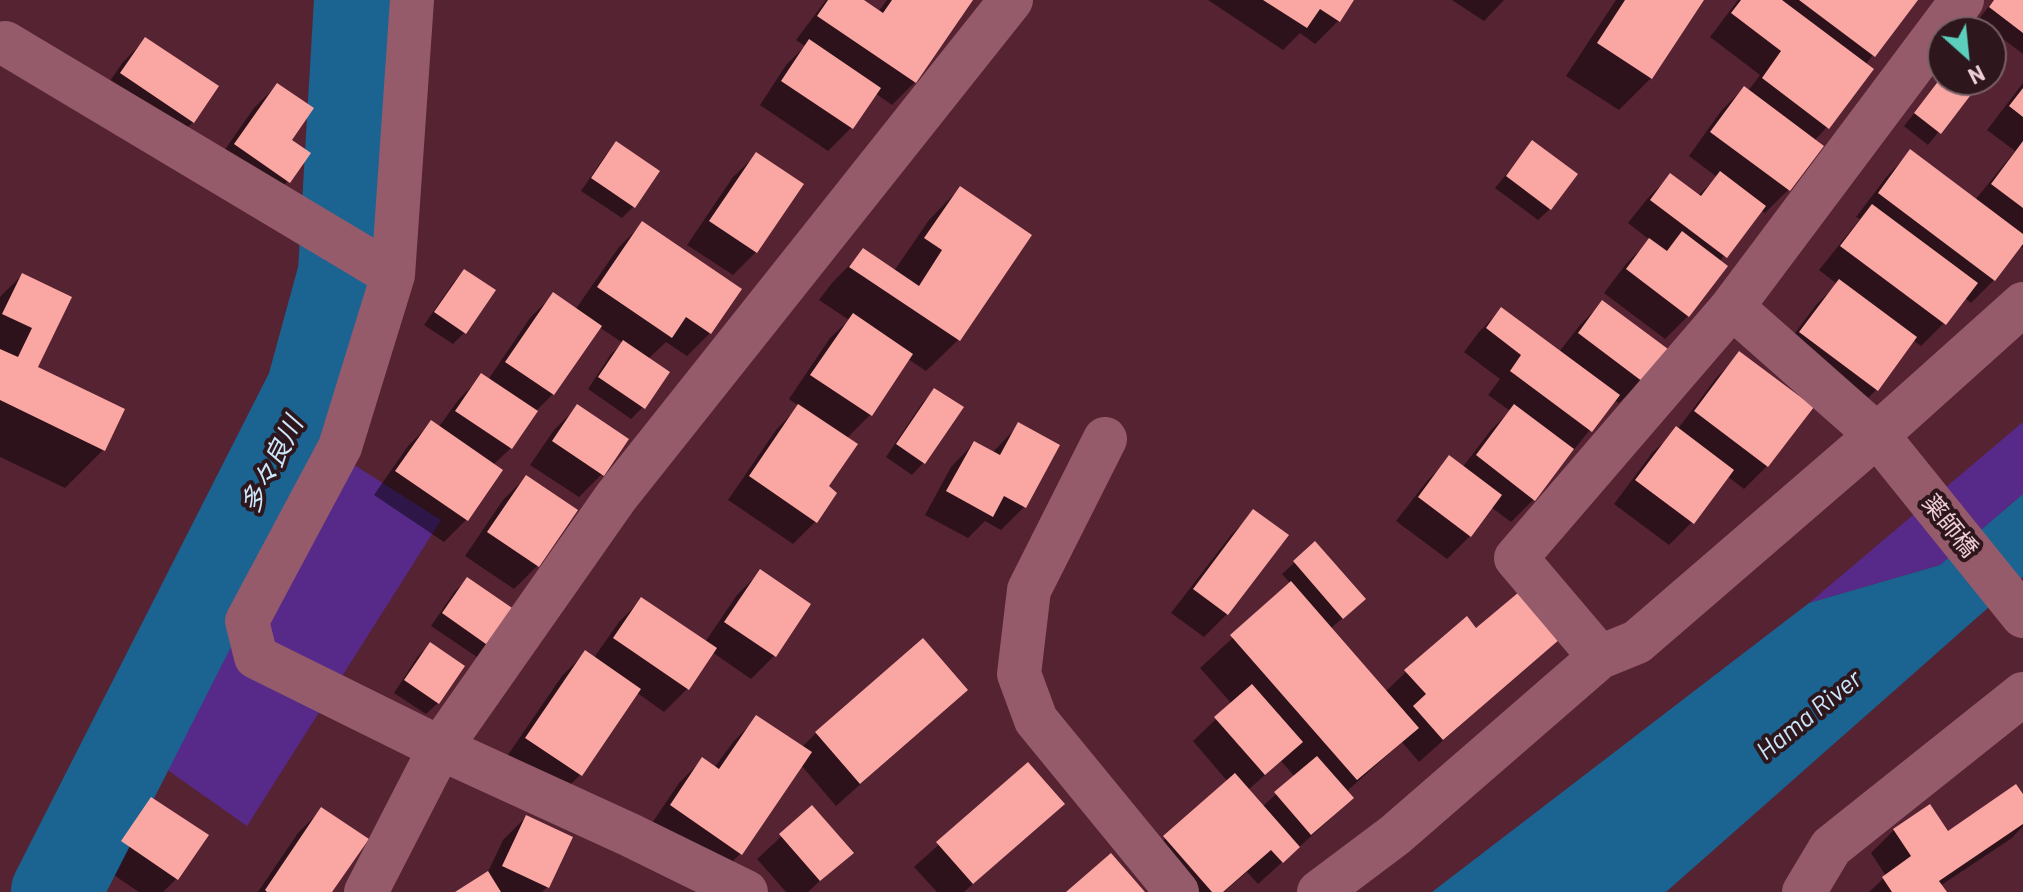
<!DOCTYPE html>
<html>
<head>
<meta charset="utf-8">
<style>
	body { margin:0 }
	#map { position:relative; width:2023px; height:892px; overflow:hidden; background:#562333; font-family:Barlow,sans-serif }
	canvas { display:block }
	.north { position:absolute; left:1927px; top:16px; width:80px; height:80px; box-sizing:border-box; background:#2d161c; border:2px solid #7a5f66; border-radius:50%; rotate:153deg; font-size:22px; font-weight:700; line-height:32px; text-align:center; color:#eecdd5 }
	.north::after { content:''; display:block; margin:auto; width:28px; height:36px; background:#5bcebc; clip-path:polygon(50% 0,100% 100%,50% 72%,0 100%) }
</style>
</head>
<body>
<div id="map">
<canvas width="2023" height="892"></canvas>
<div class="north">N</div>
</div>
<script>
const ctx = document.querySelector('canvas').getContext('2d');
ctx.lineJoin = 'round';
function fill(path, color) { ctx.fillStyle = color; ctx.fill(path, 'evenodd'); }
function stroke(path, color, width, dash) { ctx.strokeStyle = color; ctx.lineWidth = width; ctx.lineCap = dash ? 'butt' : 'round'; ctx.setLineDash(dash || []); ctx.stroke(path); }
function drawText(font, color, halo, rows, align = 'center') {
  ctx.font = font + ' Barlow,"Noto Sans JP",sans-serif'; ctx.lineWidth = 8; ctx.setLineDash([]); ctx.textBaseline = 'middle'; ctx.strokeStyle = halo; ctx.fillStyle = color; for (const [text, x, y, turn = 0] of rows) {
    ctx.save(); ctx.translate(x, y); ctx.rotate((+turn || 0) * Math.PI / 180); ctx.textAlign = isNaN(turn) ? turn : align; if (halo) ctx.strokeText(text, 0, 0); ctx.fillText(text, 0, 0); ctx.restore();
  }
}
fill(new Path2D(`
	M2023,422v72l-83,71 -131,38z
	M326,447l115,73 -194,306 -88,-62z`), '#572a89');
fill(new Path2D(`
	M2023,494v83l-357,315h-234l377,-289 131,-38z`), '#1b6391');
fill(new Path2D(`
	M826,0h34l18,12 9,-12h83l-55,82 -23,23 -17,-12 -24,35 -23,23 -68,-46 26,-40 19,-19 -9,-6z
	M1208,0h144l-14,21 -23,23 -15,-11 -17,17z
	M1452,0h52l-20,21z
	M1616,0h86l-51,78 -32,32 -53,-34z
	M1738,0h178l-51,65 -38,62 -13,14 7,5 -33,44 -23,23 -4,-3 -42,52 -31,54 -23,23 -61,-46 22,-29 24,-24 -22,-17 19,-24 23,-23 28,20 19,-19 -28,-21 32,-45 23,-23 4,3 12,-16 -50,-38z
	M1994,0h29v54l-45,-34z
	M146,39l47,83 -23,23 -71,-48 24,-35z
	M1943,77v3h11l16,12 -42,53 -24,-19z
	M2023,83v165l-4,-2 -25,34 -23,23 -7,-6 -20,26 -23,23 -8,-6 -37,50 -23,23 -75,-57 38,-51 21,-21 -18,-14 41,-51 -4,-2 32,-42 23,-23 64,48 40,-49 -28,-21z
	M277,85l12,55 -1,41 -23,23 -53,-36 42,-60z
	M1532,143l18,66 -12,11 -43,-32z
	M616,144l18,62 -12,12 -41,-27 24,-35z
	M757,154l-1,98 -23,23 -46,-30 46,-68z
	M960,188l-2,152 -32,31 -18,-12 -38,56 -24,24 -20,48 -10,34 -23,23 -65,-44 48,-70 23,-24 -10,-7 41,-61 19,-18 -30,-20 13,-17 31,-32 31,20 35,-51z
	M642,224l68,109 -23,23 -21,-14 -18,17 -5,48 -12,12 -43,-30 23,-35 12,-11 -24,-16 -46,67 -17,17 -25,37 -18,17 -26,54 -23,23 -70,-47 34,-49 23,-23 7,5 21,-29 23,-23 6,4 42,-62 23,-23 22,15 44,-63z
	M464,271l1,61 -12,12 -29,-19 29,-42z
	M22,275l48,23 -34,70 67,82 -38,38 -65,-31v-160z
	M1603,302l39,78 -23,23 -5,-3 -80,99 -23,23 -20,-15 -21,29 -23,23 -51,-38 31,-40 23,-23 12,10 29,-38 19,-19 -22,-16 12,-16 -36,-27 15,-20 23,-23 57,43 21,-27z
	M1740,354l27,112 -23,23 -17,-13 -35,46 -23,23 -55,-41 39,-52 24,-22 40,-53z
	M935,390l-12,73 -11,12 -26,-18 37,-55z
	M577,407l25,67 -23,23 -49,-32 24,-35z
	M1019,425l5,82 -23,23 -16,-9 -17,17 -43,-23 26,-48 23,-24 18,10z
	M526,477l11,89 -23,23 -49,-33 38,-56z
	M1254,512l32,24 -59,78 -23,23 -33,-24 60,-78z
	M1315,544l36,67 -21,18 55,63 21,-20 70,-41 81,8 -138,123 -17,-20 -56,50 5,6 -23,23 -70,63 -11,-12 -23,20h-55l-27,-32 86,-78 -35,-41 39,-37 -32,-36 91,-84 -9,-10zM1281,761l14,16 -33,30 -14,-17z
	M760,572l14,84 -23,23 -39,-27 -25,37 -23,23 -28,-20 -56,83 -23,23 -54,-36 59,-86 23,-23 8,6 26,-37 23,-23 63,43 32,-47z
	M467,580l25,68 -12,11 -49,-33 24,-35z
	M430,645l8,58 -12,11 -32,-21 24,-37z
	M966,690l-130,116 -35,-41 -60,88 -23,23 -70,-47 31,-46 23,-23 12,8 20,-27 23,-23 44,30 15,-15z
	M1027,765l35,39 -98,88h-27l-23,-25z
	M2023,797v29l-11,12 -72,48 4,6h-75l17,-16 -15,-23 23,-23 53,3z
	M152,800l24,79 -13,13h-24l-40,-27 30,-42z
	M812,808l39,44 -43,40h-22l-29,-33z
	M321,810l9,82h-72l40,-59z
	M526,817l21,70 -5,5h-84l29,-18 16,-34z`), '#0007');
stroke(new Path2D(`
	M56,892l255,-502 32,-117 16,-273`), '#1b6391', 90);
fill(new Path2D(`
	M828,0h36l19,13 9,-13h81l-57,83 -99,-67z
	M1263,0h91l-14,22 -20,-13 -13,19z
	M1625,0h79l-52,79 -55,-36z
	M1741,0h41l92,69 -45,60 -67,-51 19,-27 -50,-38z
	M1799,0h119l-43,57z
	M1994,0h29v33l-34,-26z
	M145,37l74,49 -25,37 -74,-50z
	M809,39l72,49 -28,41 -72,-48z
	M1943,75v5h14l16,12 -32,42 -27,-21z
	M277,83l37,25 -22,32 19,13 -21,30 -56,-39z
	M1744,86l80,60 -34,45 -80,-59z
	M2023,88v29l-14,-11z
	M1532,140l46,34 -27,36 -45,-34z
	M616,141l44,30 -25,37 -44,-30z
	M2023,141v67l-32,-24z
	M1910,149l113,85v10l-28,37 -117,-88z
	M756,152l48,32 -47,69 -48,-32z
	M1720,171l46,35 -39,52 -77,-58 20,-27 31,23z
	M960,186l72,49 -72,106 -111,-74 14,-19 56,38 23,-36 -18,-12z
	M1872,204l106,79 -32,42 -106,-79z
	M642,221l100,68 -31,45 -25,-17 -14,21 -75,-51z
	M1682,231l46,35 -39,51 -63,-48 23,-31 18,13z
	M464,269l32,21 -30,44 -32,-22z
	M22,273l50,24 -34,70 87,42 -20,42 -105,-51v-51l18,8 14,-29 -30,-14z
	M1839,279l78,58 -39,54 -79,-59z
	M553,292l49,34 -48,69 -49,-33z
	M1602,300l66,49 -25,33 -65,-49z
	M1501,307l119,88 -28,37 -82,-61 11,-16 -35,-27z
	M853,313l60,41 -41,62 -62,-41z
	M623,340l47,32 -25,37 -47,-32z
	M1739,351l75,56 -46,60 -74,-56z
	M481,373l57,38 -26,38 -57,-38z
	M934,388l30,19 -39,57 -29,-20z
	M577,404l52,35 -25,37 -52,-35z
	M798,404l60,40 -29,42 8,7 -20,30 -68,-47z
	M1514,404l60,45 -39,52 -59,-46z
	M431,420l72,50 -35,51 -73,-50z
	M1018,422l42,23 -34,63 -22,-12 -11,21 -47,-26 28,-50 26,14z
	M1676,426l58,44 -40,54 -59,-44z
	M1449,455l53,40 -31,42 -53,-40z
	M526,475l52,35 -39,57 -52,-35z
	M1253,509l36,26 -61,80 -35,-26z
	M1315,541l51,58 -23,20 -50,-58z
	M760,569l51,35 -35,53 -52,-35z
	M467,577l51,35 -25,37 -51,-36z
	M1291,581l128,147 -62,52 -127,-145z
	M1519,592l41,47 -117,101 -30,-34 13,-12 -22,-24 63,-54 9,12z
	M641,597l76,51 -28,42 -76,-52z
	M923,638l45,52 -108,94 -45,-52z
	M430,642l35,24 -26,38 -35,-24z
	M585,650l56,39 -59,87 -57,-38z
	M1252,684l51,58 -38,33 -51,-58z
	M756,715l56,37 -70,103 -72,-50 32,-48 17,12z
	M1317,756l37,42 -43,37 -37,-43z
	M1028,762l37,42 -92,80 -37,-42z
	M1235,773l65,74 -17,16 -12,-13 -48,42h-11l-49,-56z
	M2016,784l7,10v30l-84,57 8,11h-55l-10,-15 29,-21 -18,-27 37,-25 18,27z
	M151,797l58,38 -31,45 -57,-39z
	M812,805l42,48 -34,28 -41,-47z
	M321,807l48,32 -37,53h-65l-2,-2z
	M526,815l47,22 -24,51 -47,-22z
	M1111,853l34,39h-79z
	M488,871l13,21h-46z`), '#faa6a3');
stroke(new Path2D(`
	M412,0l-19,275 -53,172 -93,174 9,36 184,91 190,87 116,57
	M5,43l388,232
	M1732,307l145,128 146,181
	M1105,439l-76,151 -10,84 17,46 141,172
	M1600,657l-84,-99 216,-251 230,-307
	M366,892l74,-144 176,-251 395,-497
	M1319,892l76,-57 205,-178 37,-15 240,-207 146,-131
	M1804,892l27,-45 192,-153`), '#955b6b', 44);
drawText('24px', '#eecdd5', '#2d161c', [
	["薬師橋",1950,526,51]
]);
drawText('italic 26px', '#cce6fb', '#2d161c', [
	["多々良川",272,465,-63],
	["Hama River",1809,715,-39]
]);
</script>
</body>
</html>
